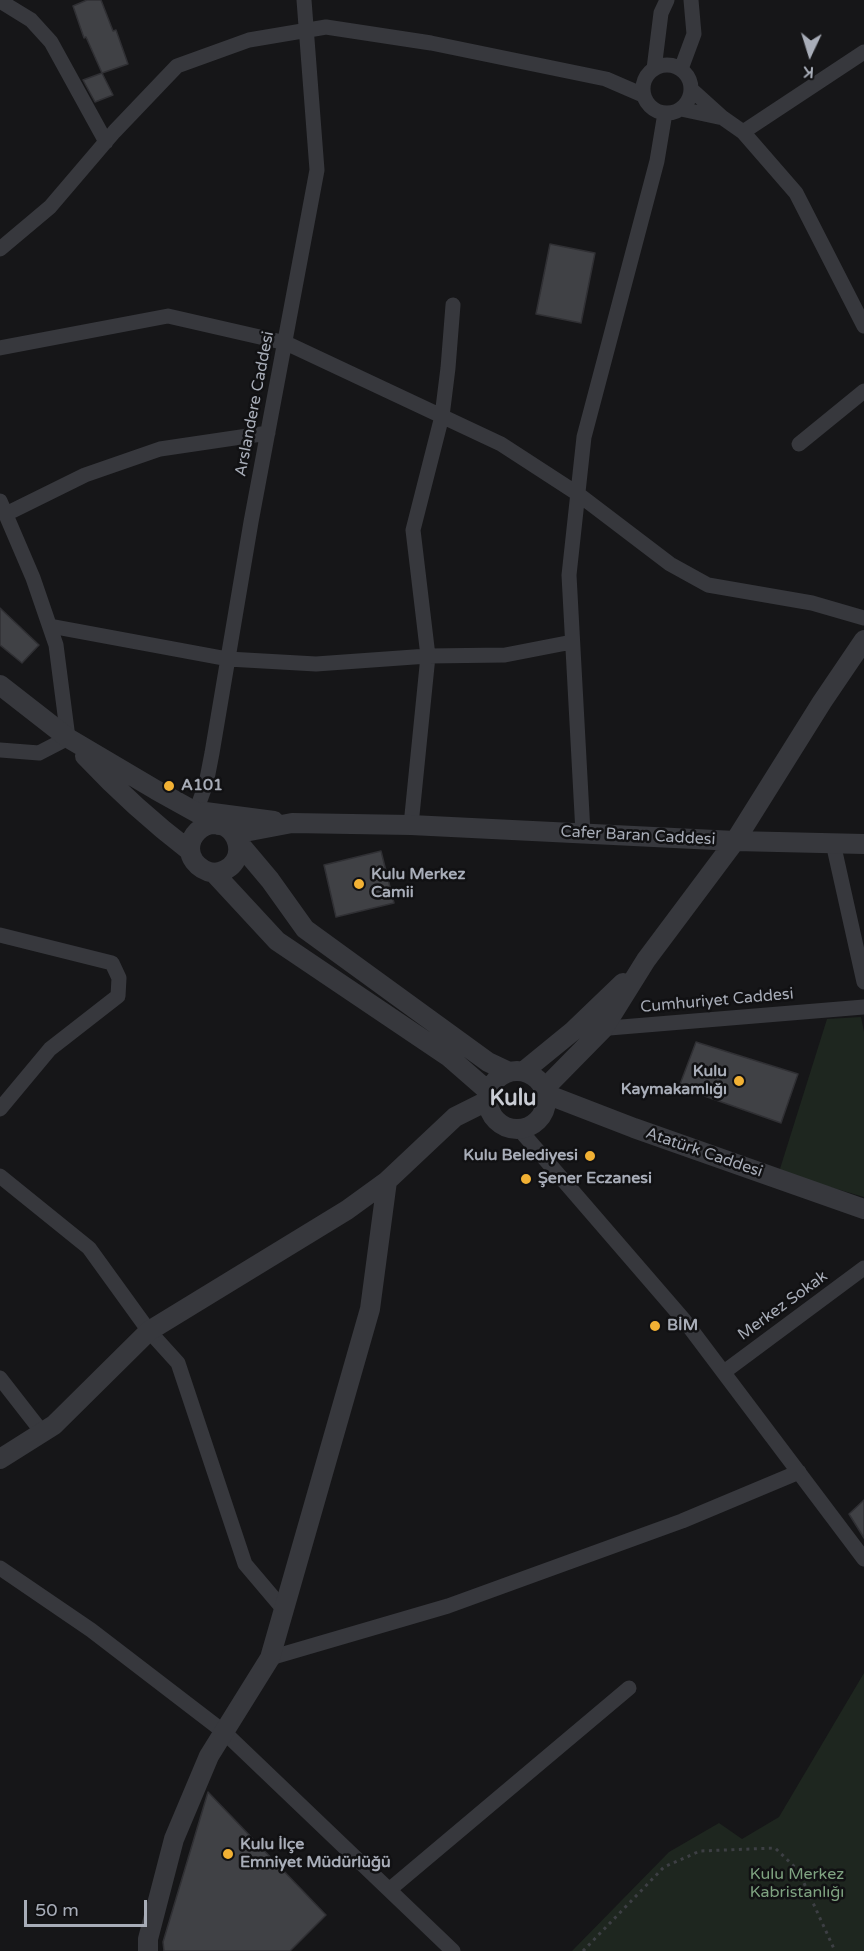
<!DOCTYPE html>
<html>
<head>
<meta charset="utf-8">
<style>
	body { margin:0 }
	#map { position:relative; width:864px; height:1951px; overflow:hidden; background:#161618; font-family:"Varela Round",sans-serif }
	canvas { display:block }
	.north { position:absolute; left:780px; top:24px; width:60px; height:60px; -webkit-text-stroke:4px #111113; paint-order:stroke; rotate:184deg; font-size:16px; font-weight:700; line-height:24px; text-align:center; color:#a8adb8 }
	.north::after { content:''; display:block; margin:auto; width:21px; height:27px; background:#a8adb8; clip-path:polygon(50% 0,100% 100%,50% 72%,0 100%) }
	.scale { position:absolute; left:24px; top:1900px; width:123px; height:27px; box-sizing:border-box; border:3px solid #a8adb8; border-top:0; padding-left:8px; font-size:18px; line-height:21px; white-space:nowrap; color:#a8adb8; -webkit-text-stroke:4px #111113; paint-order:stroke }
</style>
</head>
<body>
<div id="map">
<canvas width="864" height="1951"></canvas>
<div class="north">K</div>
<div class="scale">50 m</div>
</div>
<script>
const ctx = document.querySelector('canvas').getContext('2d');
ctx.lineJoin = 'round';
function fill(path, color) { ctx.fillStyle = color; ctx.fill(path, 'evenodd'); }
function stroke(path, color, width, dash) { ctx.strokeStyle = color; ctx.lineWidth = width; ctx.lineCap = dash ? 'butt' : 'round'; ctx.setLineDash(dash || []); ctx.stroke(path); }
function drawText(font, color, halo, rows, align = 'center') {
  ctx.font = font + ' "Varela Round",sans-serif'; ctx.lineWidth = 5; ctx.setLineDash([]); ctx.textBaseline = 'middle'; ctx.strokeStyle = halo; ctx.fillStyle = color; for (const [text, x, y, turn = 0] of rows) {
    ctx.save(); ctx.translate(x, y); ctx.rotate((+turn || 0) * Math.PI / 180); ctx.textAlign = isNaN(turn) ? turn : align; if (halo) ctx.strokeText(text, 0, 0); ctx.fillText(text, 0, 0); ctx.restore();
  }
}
fill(new Path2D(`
	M861,1017l3,15v165l-85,-25 48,-153z
	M864,1673v278h-292l97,-99 50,-29 23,16 37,-22z`), '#1e261f');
const building = new Path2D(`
	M87,0h14l12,31 3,-1 12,34 -26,9 -16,-36 -2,1 -11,-32z
	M102,73l11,22 -18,7 -12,-22z
	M550,244l45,9 -14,70 -45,-9z
	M0,608l39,37 -17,18 -22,-18z
	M381,851l13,52 -58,14 -12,-52z
	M696,1042l102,32 -17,49 -102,-36z
	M864,1500v38l-15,-24z
	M208,1792l118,123 -36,36h-126l-1,-9z`);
fill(building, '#404145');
stroke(building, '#303034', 1.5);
stroke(new Path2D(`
	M583,1951l81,-84 36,-16 75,-3 23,22 37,81`), '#3d3f44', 3, [3, 4.5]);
stroke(new Path2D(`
	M0,1l31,19 20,22 55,100
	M643 89a24 24 0 1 1 48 0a24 24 0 1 1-48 0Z
	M654,69l7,-56 6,-13
	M681,69l13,-35 -3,-34
	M692,90l31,28 20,14 53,61 68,133
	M681,109l42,9
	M743,132l121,-80
	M0,249l50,-42 64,-75 63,-66 72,-26 77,-13 105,16 175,36 37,16
	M0,348l168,-32 118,27 215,101 77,50 92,70 38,21 104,18 52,15
	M799,444l65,-53
	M0,501l33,77 23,67 12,93 -29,15 -39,-3
	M6,514l79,-39 75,-26 108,-16
	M50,626l178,33 88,5 112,-8 77,-1 67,-13
	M196,811l10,-27 6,-31 39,-231 66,-352 -13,-170
	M411,825l17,-169 -15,-126 29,-114 6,-48 5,-63
	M583,833l-14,-258 15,-138 73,-276 8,-48
	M833,843l31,139
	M0,935l112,28 7,15 -1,18 -68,53 -50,60
	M573,1031l291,-24
	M519,1129l165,191 180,239
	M0,1176l89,72 60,83 29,32 67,201 39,46
	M724,1372l140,-104
	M0,1378l42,54
	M0,1568l91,62 133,102 229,219
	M270,1658l178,-52 234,-85 117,-49
	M389,1890l240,-202`), '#37383d', 15);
stroke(new Path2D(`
	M0,685l68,53 88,52 63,35
	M85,756c32,34 67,66 105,95
	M205,812l69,9
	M234,834l58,-11 119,2 324,16 129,3
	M238,842l32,38 35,49 183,133 19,9
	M214,873c42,-6 23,-60 -9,-47 -6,3 -10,7 -13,13 -7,18 6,31 22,34l63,68 172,116 39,34
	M488 1100a29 29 0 1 1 58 0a29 29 0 1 1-58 0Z
	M524,1071l49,-40 50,-48
	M544,1089l59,-60 43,-69 89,-119 87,-139 42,-62
	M546,1094l88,34 230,81
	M0,1459l54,-34 95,-94 198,-121 40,-29 68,-64 32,-16
	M148,1951v-12l26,-100 35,-83 61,-98 100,-349 17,-128`), '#37383d', 20);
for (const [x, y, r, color] of [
	[169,786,6,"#f2b134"],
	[359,884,6,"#f2b134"],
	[739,1081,6,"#f2b134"],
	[590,1156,6,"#f2b134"],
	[526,1179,6,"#f2b134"],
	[655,1326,6,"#f2b134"],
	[228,1854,6,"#f2b134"]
]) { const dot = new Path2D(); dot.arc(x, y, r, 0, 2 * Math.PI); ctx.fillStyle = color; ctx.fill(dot); stroke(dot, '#111113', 2); }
drawText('16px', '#a8adb8', '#111113', [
	["Arslandere Caddesi",255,404,-79],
	["Cafer Baran Caddesi",638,836,3],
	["Cumhuriyet Caddesi",717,1001,-5],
	["Atatürk Caddesi",704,1153,19],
	["Merkez Sokak",783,1306,-36]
]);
drawText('bold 16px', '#a8adb8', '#111113', [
	["A101",181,786],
	["Kulu Merkez",371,875],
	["Camii",371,893],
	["Kulu",727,1072,"right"],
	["Kaymakamlığı",727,1090,"right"],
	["Kulu Belediyesi",578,1156,"right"],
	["Şener Eczanesi",538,1179],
	["BİM",667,1326],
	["Kulu İlçe",240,1845],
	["Emniyet Müdürlüğü",240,1863]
], 'left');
drawText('16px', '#7fa381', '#111113', [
	["Kulu Merkez",797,1875],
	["Kabristanlığı",797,1893]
]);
drawText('bold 22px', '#c9ccd4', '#111113', [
	["Kulu",513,1099]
]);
</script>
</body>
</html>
